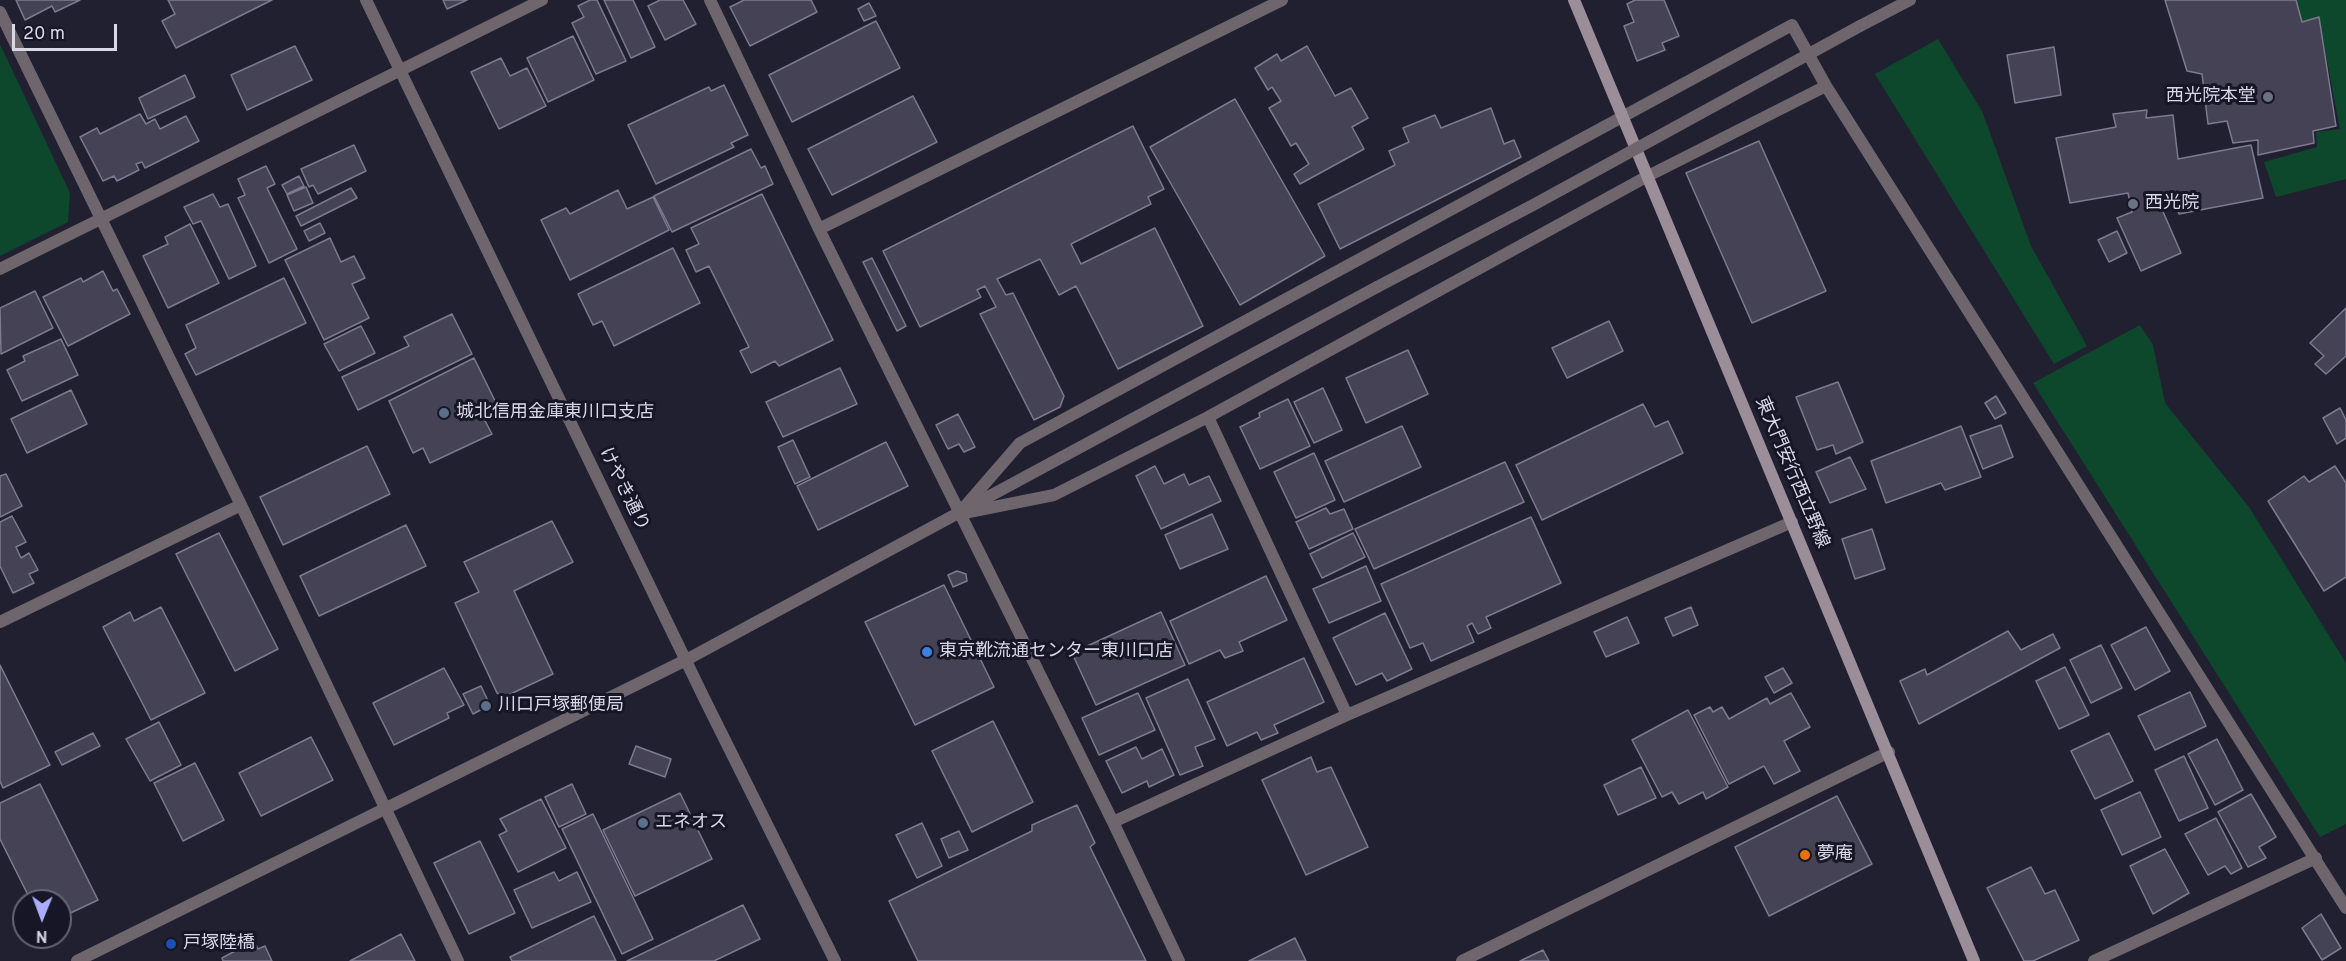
<!DOCTYPE html>
<html>
<head>
<meta charset="utf-8">
<style>
	body { margin:0 }
	#map { position:relative; width:2346px; height:961px; overflow:hidden; background:#202031; font-family:Overpass,sans-serif }
	canvas { display:block }
	.north { position:absolute; left:12px; top:889px; width:60px; height:60px; box-sizing:border-box; background:#161627; border:2px solid #646473; border-radius:50%; rotate:181deg; font-size:16px; font-weight:700; line-height:24px; text-align:center; color:#d8d9e5 }
	.north::after { content:''; display:block; margin:auto; width:21px; height:27px; background:#abaffb; clip-path:polygon(50% 0,100% 100%,50% 72%,0 100%) }
	.scale { position:absolute; left:12px; top:24px; width:105px; height:27px; box-sizing:border-box; border:3px solid #d8d9e5; border-top:0; padding-left:8px; font-size:18px; line-height:21px; white-space:nowrap; color:#d8d9e5; -webkit-text-stroke:4px #161627; paint-order:stroke }
</style>
</head>
<body>
<div id="map">
<canvas width="2346" height="961"></canvas>
<div class="north">N</div>
<div class="scale">20 m</div>
</div>
<script>
const ctx = document.querySelector('canvas').getContext('2d');
ctx.lineJoin = 'round';
function fill(path, color) { ctx.fillStyle = color; ctx.fill(path, 'evenodd'); }
function stroke(path, color, width, dash) { ctx.strokeStyle = color; ctx.lineWidth = width; ctx.lineCap = dash ? 'butt' : 'round'; ctx.setLineDash(dash || []); ctx.stroke(path); }
function drawText(font, color, halo, rows, align = 'center') {
  ctx.font = font + ' Overpass,"Noto Sans JP",sans-serif'; ctx.lineWidth = 6; ctx.setLineDash([]); ctx.textBaseline = 'middle'; ctx.strokeStyle = halo; ctx.fillStyle = color; for (const [text, x, y, turn = 0] of rows) {
    ctx.save(); ctx.translate(x, y); ctx.rotate((+turn || 0) * Math.PI / 180); ctx.textAlign = isNaN(turn) ? turn : align; if (halo) ctx.strokeText(text, 0, 0); ctx.fillText(text, 0, 0); ctx.restore();
  }
}
fill(new Path2D(`
	M2296,0h50v179l-70,18 -12,-35 53,-15 -1,-15 24,-3 -21,-111 -17,4z
	M1938,39l44,72 49,135 56,100 -33,18 -179,-290z
	M0,44l70,149 -2,29 -68,34z
	M2140,325l13,20 12,58 84,104 97,156v161l-26,13 -287,-454z`), '#0d482d');
const building = new Path2D(`
	M16,0h64l-25,12 -3,-6 -27,14z
	M168,0h104l-96,48 -14,-27 13,-7z
	M443,0h24l-20,9z
	M590,0h7l29,61 -30,13 -24,-51 12,-6 -6,-11z
	M604,0h29l22,47 -24,11z
	M660,0h23l13,24 -31,16 -17,-34z
	M744,0h67l6,12 -67,34 -20,-39z
	M1635,0h29l15,36 -17,7 3,7 -28,11 -13,-35 10,-4 -7,-18z
	M2165,0h131l6,22 17,-5 17,109 -23,5 1,12 -56,12v-15l-25,3 -6,-22 -19,3 -6,-50 -15,-3z
	M869,3l7,13 -12,5 -6,-12z
	M876,21l24,47 -108,54 -23,-47z
	M573,36l21,44 -46,22 -21,-44z
	M295,46l17,34 -65,30 -16,-35z
	M1307,46l28,50 16,-8 17,30 -16,9 12,22 -64,35 -6,-10 15,-10 -13,-21 -5,3 -22,-38 12,-7 -9,-14 -4,3 -13,-22 22,-14 4,7z
	M2054,47l7,48 -46,8 -8,-48z
	M501,58l9,18 17,-8 19,38 -47,23 -28,-57z
	M185,75l10,22 -47,22 -9,-21z
	M724,85l24,50 -17,8 3,4 -78,37 -28,-59 81,-38 2,4z
	M913,96l24,46 -105,53 -24,-46z
	M1235,99l90,157 -85,49 -90,-158z
	M1491,108l13,36 10,-4 7,17 -181,92 -22,-45 77,-39 -6,-14 20,-9 -6,-14 32,-13 6,13z
	M2147,110l-1,8 27,-3 5,44 73,-14 12,53 -84,16 -7,-19 -14,5 23,53 -40,18 -24,-53 15,-6 -4,-19 -58,10 -14,-65 60,-11 -3,-13z
	M140,114l6,10 9,-5 5,10 26,-13 13,25 -54,27 -3,-6 -6,2 3,6 -22,11 -3,-5 -11,5 -23,-44 17,-9 3,6z
	M1133,126l31,63 -16,8 3,7 -80,40 10,20 74,-36 48,98 -85,43 -42,-83 -17,9 -19,-36 -43,20 9,16 7,-2 51,103 -4,11 -26,13 -54,-106 16,-7 -11,-21 -8,4 4,7 -61,30 -37,-76z
	M1759,141l67,150 -74,32 -66,-150z
	M354,145l12,26 -48,23 -5,-9 -4,2 -8,-18z
	M751,149l10,19 4,-2 8,18 -101,48 -18,-36z
	M266,166l9,18 -8,4 30,61 -28,14 -31,-65 7,-3 -7,-16z
	M299,176l5,10 -17,8 -5,-9z
	M306,187l7,16 -19,8 -7,-16z
	M351,188l6,10 -56,28 -5,-10z
	M618,190l9,19 26,-12 16,33 -99,50 -29,-60 25,-12 4,6z
	M213,194l7,13 8,-3 28,62 -27,13 -28,-58 -8,3 -9,-17z
	M762,194l71,146 -54,26 -4,-5 -24,12 -11,-22 9,-4 -40,-81 -13,6 -10,-22 13,-6 -8,-16z
	M320,223l5,10 -16,8 -5,-10z
	M190,224l29,59 -51,25 -25,-52 25,-12 -3,-7z
	M2117,231l10,22 -18,9 -11,-22z
	M330,238l11,24 13,-6 11,22 -13,6 17,34 -45,22 -39,-80z
	M673,248l27,55 -86,43 -12,-25 -9,4 -15,-31z
	M872,258l34,68 -9,5 -34,-69z
	M103,271l10,20 4,-2 13,25 -62,32 -25,-49 38,-19 2,4z
	M284,278l22,45 -110,52 -11,-21 11,-6 -10,-23z
	M35,291l18,37 -52,26 -1,-46z
	M2346,308v48l-20,18 -11,-10 9,-8 -14,-13z
	M452,314l20,40 -114,56 -16,-33 67,-31 -5,-9z
	M1609,321l14,30 -56,27 -15,-30z
	M361,326l14,27 -36,18 -15,-27z
	M61,339l17,36 -56,26 -15,-31 18,-9 -2,-5z
	M1408,350l20,44 -62,29 -20,-45z
	M474,358l25,51 -16,8 9,17 -62,29 -7,-15 -10,5 -24,-52z
	M840,368l17,36 -74,33 -17,-35z
	M1838,382l25,60 -27,12 -3,-9 -16,5 -21,-53z
	M1323,388l19,42 -28,13 -20,-41z
	M71,390l16,34 -60,29 -16,-34z
	M1996,396l10,17 -11,6 -10,-16z
	M1288,399l22,47 -50,23 -20,-42 20,-10 -1,-4z
	M1643,404l12,23 13,-6 15,32 -141,67 -26,-55z
	M2340,408l6,12v18l-9,6 -14,-26z
	M958,414l17,33 -11,5 -5,-8 -11,5 -12,-24z
	M2001,425l12,32 -30,12 -13,-33z
	M1402,426l19,41 -77,35 -19,-41z
	M1961,426l20,51 -36,13 -4,-7 -55,20 -15,-42z
	M793,440l17,37 -15,7 -17,-37z
	M886,442l22,44 -90,44 -21,-44z
	M367,446l23,48 -107,51 -23,-48z
	M1314,453l21,47 -39,18 -22,-46z
	M1850,457l16,32 -36,14 -14,-31z
	M1505,462l19,40 -150,67 -19,-40z
	M1155,466l9,18 20,-10 5,11 20,-9 12,25 -60,28 -25,-53z
	M2335,466l11,17v94l-22,14 -56,-90 36,-25 5,6z
	M6,474l16,32 -22,11v-41z
	M1326,508l4,6 14,-5 9,20 -44,20 -13,-27z
	M1212,514l16,35 -48,20 -15,-34z
	M12,516l14,26 -10,5 5,11 8,-5 9,17 -9,4 5,9 -21,10 -13,-27v-44z
	M1531,517l30,66 -75,34 5,11 -13,6 -6,-11 -5,3 7,16 -43,19 -8,-18 -13,5 -29,-64z
	M552,521l21,41 -59,29 39,83 -49,23 -7,-4 -42,-90 24,-11 -15,-30z
	M406,525l20,41 -107,50 -19,-40z
	M1872,529l13,40 -30,10 -13,-40z
	M219,533l59,116 -43,22 -59,-117z
	M1353,533l12,24 -43,21 -12,-24z
	M1366,566l15,35 -52,22 -16,-34z
	M957,571l9,3 1,7 -14,6 -5,-12z
	M1266,576l21,44 -48,22 4,9 -18,7 -5,-8 -31,14 -19,-43z
	M944,585l50,102 -79,38 -50,-103z
	M161,607l44,86 -54,27 -48,-93 27,-15 4,9z
	M1691,607l7,18 -25,11 -8,-18z
	M1161,612l24,53 -89,40 -24,-52z
	M1385,613l27,56 -25,12 -5,-8 -26,12 -23,-47z
	M1627,617l12,26 -33,14 -12,-25z
	M2146,627l24,44 -35,19 -24,-45z
	M2008,631l13,19 32,-16 7,14 -141,76 -19,-43 25,-12 2,6z
	M2101,645l21,43 -31,15 -21,-43z
	M1304,658l20,44 -50,23 4,8 -17,7 -4,-8 -30,14 -20,-44z
	M0,665l50,100 -47,23 -3,-7z
	M2065,667l24,48 -30,14 -23,-48z
	M444,668l20,37 -17,8 2,5 -55,27 -21,-42z
	M1783,668l9,15 -18,10 -9,-16z
	M1188,679l27,60 -20,8 8,19 -23,9 -34,-77z
	M481,686l9,19 -17,9 -10,-20z
	M2190,692l16,34 -51,24 -17,-34z
	M1138,693l17,37 -56,25 -17,-37z
	M1791,693l19,34 -26,14 16,30 -26,13 -10,-18 -35,18 -35,-69 16,-8 3,5 9,-5 7,12 38,-21 3,6z
	M1688,710l40,77 -22,12 -3,-7 -24,12 -7,-12 -10,5 -30,-57z
	M993,721l40,81 -61,30 -40,-81z
	M159,722l22,43 -31,16 -24,-42z
	M93,733l7,13 -38,19 -7,-13z
	M2109,733l24,48 -38,18 -24,-48z
	M311,737l22,43 -72,36 -22,-43z
	M2217,739l26,51 -28,15 -27,-51z
	M636,746l35,13 -6,18 -36,-13z
	M1136,747l6,12 20,-10 12,26 -25,12 -2,-6 -25,12 -16,-32z
	M2184,756l24,52 -29,13 -24,-51z
	M1311,757l6,15 14,-5 37,80 -62,28 -44,-95z
	M195,763l29,57 -41,21 -29,-58z
	M1641,767l15,31 -38,17 -14,-30z
	M40,784l58,116 -38,18v-17h-29l-31,-62v-36z
	M572,784l14,30 -27,13 -14,-30z
	M2140,792l21,45 -39,18 -21,-45z
	M680,793l32,66 -77,37 -32,-66z
	M2251,794l25,43 -17,10 7,11 -18,9 -30,-55z
	M1837,796l35,68 -103,52 -34,-69z
	M541,799l25,49 -48,24 -19,-37 8,-4 -7,-12z
	M1077,805l18,38 -5,4 56,114h-228l-29,-60 143,-70v-6z
	M593,814l60,125 -31,15 -60,-125z
	M2216,818l26,50 -11,6 -6,-8 -17,9 -23,-41z
	M922,823l20,43 -25,12 -21,-43z
	M959,831l9,19 -19,8 -8,-19z
	M480,841l35,72 -46,21 -35,-71z
	M2165,849l24,44 -36,21 -23,-48z
	M2031,867l14,27 10,-4 24,50 -46,21h-9l-37,-73z
	M554,872l5,9 18,-9 14,30 -59,26 -18,-38z
	M743,905l17,34 -46,22h-87z
	M2321,914l20,34 -19,12 -20,-32z
	M594,916l22,45h-104l-2,-4z
	M401,934l14,27h-65z
	M1295,938l11,23h-57z
	M254,941l4,8 7,-3 7,15h-49l-1,-3z
	M1543,950l6,11h-29z`);
fill(building, '#464255');
stroke(building, '#7d798f', 1.5);
stroke(new Path2D(`
	M710,0l109,229 294,593 66,139
	M0,12l241,493 217,456
	M819,229l463,-229
	M0,269l542,-269
	M1208,417l139,298
	M961,511l59,-68 772,-418 34,61 520,822
	M959,514l95,-19 154,-78 438,-240 180,-91
	M0,622l241,-117
	M1113,822l234,-107 445,-193
	M1462,961l427,-209
	M2094,961l222,-103`), '#6f666d', 12);
stroke(new Path2D(`
	M366,0l338,698 131,263
	M1860,26l50,-26
	M77,961l609,-301 691,-373`), '#6f666d', 12);
stroke(new Path2D(`
	M1574,0l400,961`), '#9c8e98', 12);
stroke(new Path2D(`
	M1377,287l158,-83 325,-178`), '#6f666d', 12);
for (const [x, y, r, color] of [
	[2268,97,6,"#6b7280"],
	[2133,204,6,"#6b7280"],
	[444,413,6,"#5c6f8a"],
	[927,652,6,"#3f7fe0"],
	[486,706,6,"#5c6f8a"],
	[643,823,6,"#5c6f8a"],
	[1805,855,6,"#e8710a"],
	[171,944,6,"#1a4fb4"]
]) { const dot = new Path2D(); dot.arc(x, y, r, 0, 2 * Math.PI); ctx.fillStyle = color; ctx.fill(dot); stroke(dot, '#161627', 2); }
drawText('18px', '#d8d9e5', '#161627', [
	["西光院本堂",2256,97,"right"],
	["西光院",2145,204],
	["城北信用金庫東川口支店",456,413],
	["東京靴流通センター東川口店",939,652],
	["川口戸塚郵便局",498,706],
	["エネオス",655,823],
	["夢庵",1817,855],
	["戸塚陸橋",183,944]
], 'left');
drawText('18px', '#d8d9e5', '#161627', [
	["東大門安行西立野線",1791,473,67],
	["けやき通り",623,490,64]
]);
</script>
</body>
</html>
